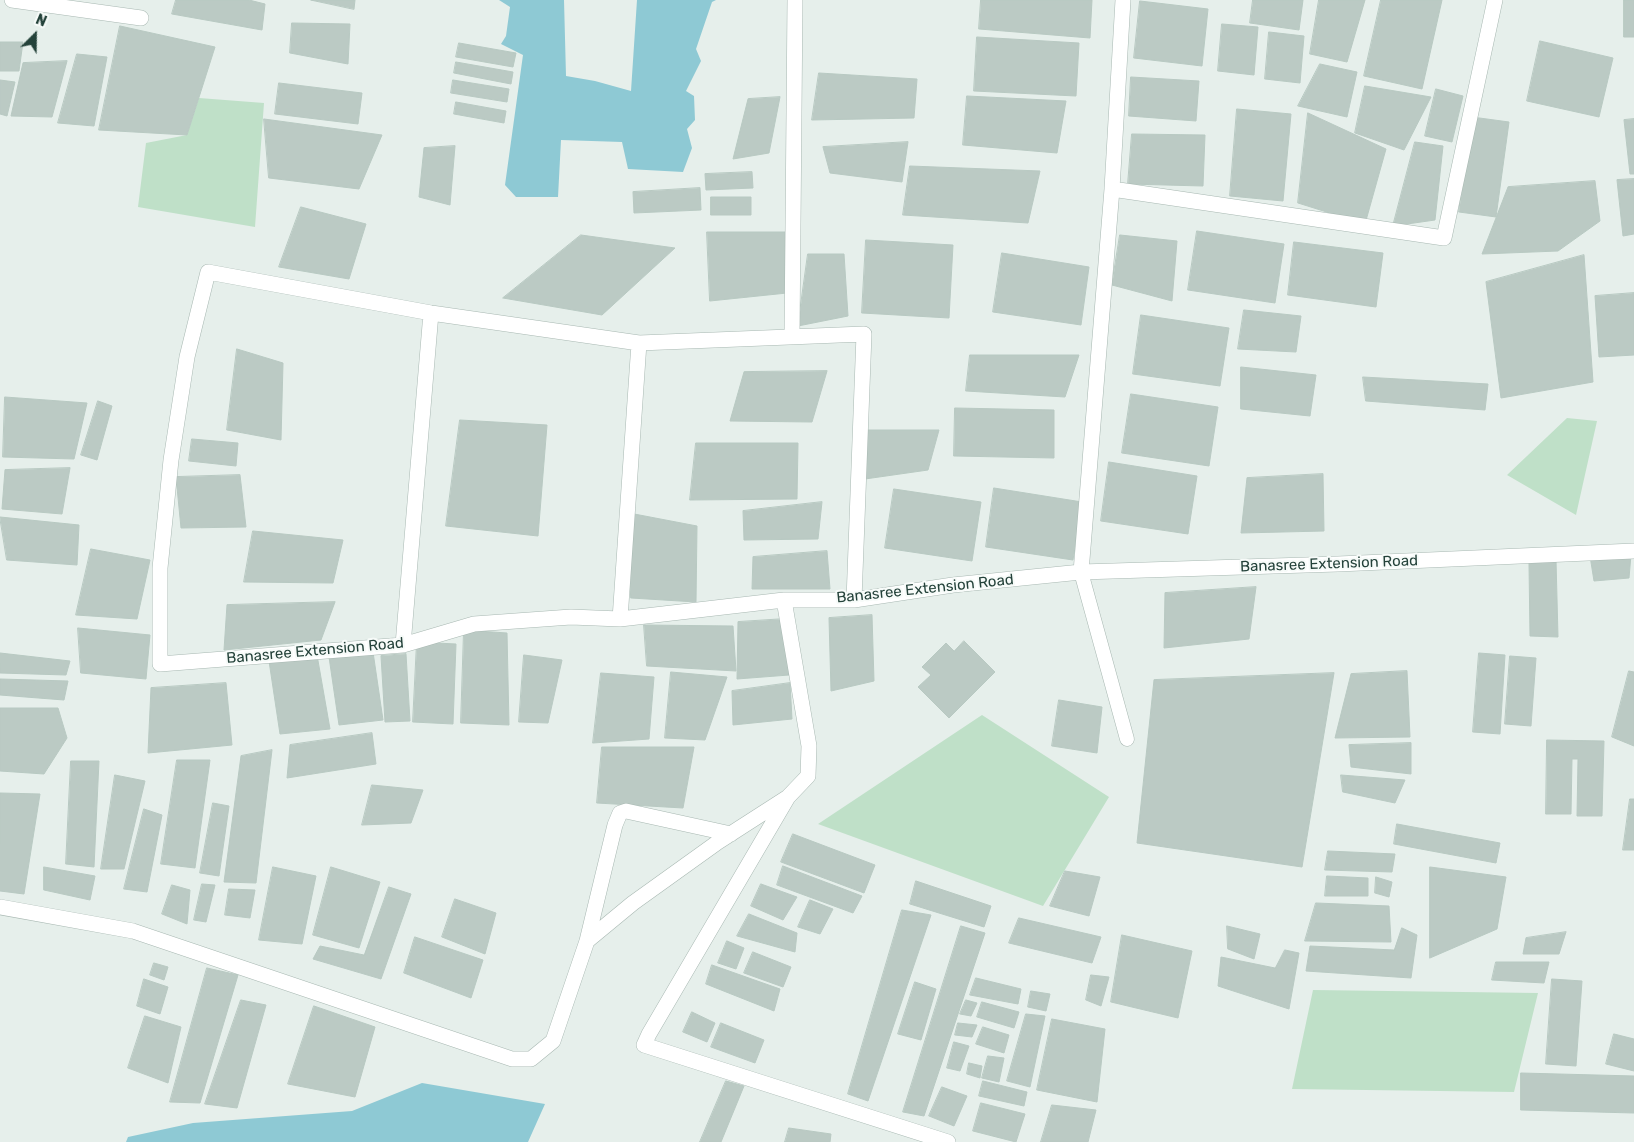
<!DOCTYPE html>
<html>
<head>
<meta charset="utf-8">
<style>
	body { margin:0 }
	#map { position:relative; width:1634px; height:1142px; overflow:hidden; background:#e6efeb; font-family:Rubik,sans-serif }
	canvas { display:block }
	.north { position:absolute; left:10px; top:10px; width:50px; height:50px; -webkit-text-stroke:4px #f7fbf9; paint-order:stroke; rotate:23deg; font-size:14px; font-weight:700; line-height:20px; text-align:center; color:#24423a }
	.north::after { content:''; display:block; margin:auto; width:18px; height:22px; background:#24423a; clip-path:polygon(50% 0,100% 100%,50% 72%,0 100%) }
</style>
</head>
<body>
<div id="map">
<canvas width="1634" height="1142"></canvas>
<div class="north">N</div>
</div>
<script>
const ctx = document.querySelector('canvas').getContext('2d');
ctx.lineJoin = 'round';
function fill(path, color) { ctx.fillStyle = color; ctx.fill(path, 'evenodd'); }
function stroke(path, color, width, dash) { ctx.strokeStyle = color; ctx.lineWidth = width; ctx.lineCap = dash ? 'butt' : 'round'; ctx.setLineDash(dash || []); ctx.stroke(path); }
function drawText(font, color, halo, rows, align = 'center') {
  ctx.font = font + ' Rubik,sans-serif'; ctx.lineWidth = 4; ctx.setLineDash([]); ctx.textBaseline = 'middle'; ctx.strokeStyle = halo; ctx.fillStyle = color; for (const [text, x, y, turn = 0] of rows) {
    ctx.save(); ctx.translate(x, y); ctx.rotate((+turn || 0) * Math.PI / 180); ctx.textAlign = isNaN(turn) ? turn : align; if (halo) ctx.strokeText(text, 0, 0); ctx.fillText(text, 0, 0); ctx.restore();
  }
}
fill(new Path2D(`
	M199,98l65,5 -9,124 -117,-20 8,-64 41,-8z
	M1567,418l30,3 -21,94 -69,-40z
	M982,715l127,82 -66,109 -225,-82z
	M1313,990l225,3 -24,99 -222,-3z`), '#bfe0c8');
fill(new Path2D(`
	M499,0h65l2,76 29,5 36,10 6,-91h79l-4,2 -16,47 5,12 -15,30 8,5 1,24 -8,9 5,19 -9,24 -55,-3 -6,-27 -61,-2 -3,57h-42l-11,-12 18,-130 -22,-11 5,-8 4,-29z
	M422,1083l123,21 -17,38h-402l2,-5 65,-14 159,-12z`), '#8ec9d4');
const building = new Path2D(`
	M176,0h73l16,4 -3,26 -90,-16z
	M311,0h44l-1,9z
	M981,0h111l-2,38 -111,-9z
	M1253,0h50l-4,30 -49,-7z
	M1319,0h46l-18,62 -37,-8z
	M1381,0h61l-20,89 -58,-13z
	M1624,0h10v37h-10z
	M1140,1l68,8 -6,57 -68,-8z
	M292,23l58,1 -2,40 -58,-11z
	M1222,24l36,3 -4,48 -36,-4z
	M120,26l95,21 -28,88 -88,-5z
	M1269,32l35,4 -4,47 -35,-4z
	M977,37l102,6 -3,53 -102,-5z
	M1540,41l73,17 -14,59 -72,-16z
	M0,42h23l-4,29h-19z
	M459,43l57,10 -3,14 -57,-10z
	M77,54l30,3 -13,69 -36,-3z
	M67,61l-15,56 -41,-1 12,-53z
	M456,62l57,10 -2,12 -57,-11z
	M1320,64l37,8 -10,45 -49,-11z
	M819,73l98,6 -3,39 -102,2z
	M1131,77l68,4 -3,40 -67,-5z
	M0,80l15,2 -8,34 -7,-2z
	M453,80l56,9 -2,13 -56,-9z
	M279,83l83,10 -4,31 -83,-10z
	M1365,86l66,11 -27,53 -49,-17z
	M1436,89l27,7 -11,46 -27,-6z
	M967,96l99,5 -9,52 -94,-8z
	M780,97l-11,56 -36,6 15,-60z
	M456,102l50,9 -2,12 -50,-9z
	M1237,109l54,5 -8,87 -53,-5z
	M1308,113l78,36 -21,75 -67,-21z
	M1472,117l37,5 -13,95 -37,-5z
	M264,119l118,16 -23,54 -90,-11z
	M1634,119v55h-4l-6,-54z
	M1132,134l73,1 -2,51 -75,-2z
	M908,142l-6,40 -72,-9 -7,-26z
	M1415,142l28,4 -8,74 -42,6z
	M455,146l-5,59 -31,-8 5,-49z
	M910,166l130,5 -12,52 -125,-8z
	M752,172l1,16 -47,2 -1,-16z
	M1634,179v55l-11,2 -6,-56z
	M1595,181l5,40 -42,30 -76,3 26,-67z
	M700,188l1,22 -67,3 -1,-21z
	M711,197h40v18h-40z
	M301,207l65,17 -17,55 -70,-12z
	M1197,231l87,13 -9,59 -87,-13z
	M707,232h78l2,61 -77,8z
	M581,235l94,13 -73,67 -99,-17z
	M1120,235l57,6 -5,60 -60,-16z
	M866,240l87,5 -4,73 -87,-5z
	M1294,242l89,11 -7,54 -88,-12z
	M1002,253l87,14 -8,58 -88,-13z
	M808,254h36l4,62 -50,10z
	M1584,255l9,127 -92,16 -15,-116z
	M1634,293v62l-35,2 -4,-61z
	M1244,310l57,6 -5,36 -58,-3z
	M1141,315l88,13 -9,58 -87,-12z
	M237,349l46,14 -2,77 -54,-10z
	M970,355h109l-14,42 -99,-6z
	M1241,367l75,8 -6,41 -69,-7z
	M827,371l-15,51 -82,-1 14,-49z
	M1363,377l125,7 -3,26 -119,-9z
	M1131,394l87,13 -9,59 -87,-13z
	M5,397l82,6 -13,56 -71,-2z
	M98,401l14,5 -15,54 -16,-5z
	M955,408l99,2v48l-100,-2z
	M460,420l87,5 -9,111 -92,-10z
	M865,430h74l-11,40 -63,9z
	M192,439l46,4 -2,23 -47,-5z
	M696,443h102l-1,56 -107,1z
	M1109,462l88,14 -9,58 -87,-13z
	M70,468l-8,46 -60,-5 3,-39z
	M1323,474l1,57 -83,2 6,-55z
	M240,475l6,52 -65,1 -5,-51z
	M994,488l88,14 -9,58 -87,-13z
	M894,489l87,13 -9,59 -87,-13z
	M822,502l-4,37 -74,1 -1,-29z
	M629,513l68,13 -1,76 -65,-4z
	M0,517l79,8 -2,40 -70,-5z
	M253,531l90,9 -10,43 -89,-1z
	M91,549l59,11 -13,59 -61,-4z
	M827,551l3,38h-78l1,-32z
	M1631,555l-2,23 -35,3 -4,-25z
	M1556,560l2,77 -28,-1 -1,-73z
	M1256,587l-7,52 -85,9 1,-55z
	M335,602l-14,38 -97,10 3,-45z
	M872,615l2,66 -43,10 -2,-73z
	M785,619l4,56 -52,4 1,-57z
	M644,625l89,1 3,45 -89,-5z
	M78,628l72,7 -4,44 -65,-6z
	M464,630l43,3 2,92 -48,-2z
	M964,641l31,31 -46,46 -31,-31 13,-12 -9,-8 24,-24 8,8z
	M417,642l39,2 -3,80 -40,-2z
	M373,652l10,68 -44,5 -10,-68z
	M0,653l70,8 -4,14 -66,-2z
	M1479,653l26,2 -5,79 -27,-2z
	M406,654l4,67 -25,1 -4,-66z
	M317,655l13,74 -50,5 -11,-73z
	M524,655l38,5 -14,63 -29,-1z
	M1510,656l26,2 -5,68 -26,-2z
	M1407,671l3,66 -75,1 16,-64z
	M1629,671l5,1v74l-22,-9z
	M671,672l56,5 -22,63 -40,-2z
	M601,673l53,4 -5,62 -56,4z
	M1334,673l-32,194 -165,-24 17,-163z
	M0,679l68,2 -4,19 -64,-5z
	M226,683l6,62 -84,8 3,-65z
	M790,683l2,36 -59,6 -1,-34z
	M1059,700l43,7 -5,46 -45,-7z
	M0,708h58l9,30 -23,36 -44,-3z
	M372,733l4,31 -89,14 3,-33z
	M1547,740l57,1 -2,75h-25l1,-57h-6l-1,55h-25z
	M1411,743v31l-60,-7 -2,-22z
	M602,747h92l-11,61 -86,-5z
	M272,750l-16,133 -32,-1 17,-126z
	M177,760h33l-15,108 -34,-4z
	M71,761h28l-5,106 -28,-3z
	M115,775l30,6 -21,88h-23z
	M1341,775l64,5 -10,23 -52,-11z
	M372,785l51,5 -12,33 -49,2z
	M0,793l40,1 -16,100 -24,-3z
	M1630,799h4v51h-11z
	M213,803l16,3 -10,70 -19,-3z
	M144,809l18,6 -15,77 -23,-3z
	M1397,824l103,19 -4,20 -102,-19z
	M793,834l82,31 -11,28 -83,-31z
	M1328,851l67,3 -3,18 -67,-2z
	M783,866l79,30 -9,17 -76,-28z
	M44,867l51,9 -5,24 -46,-10z
	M273,867l43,9 -14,68 -43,-4z
	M331,867l49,15 -21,66 -46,-13z
	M1430,867l76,10 -9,52 -67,29z
	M1065,871l35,6 -11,39 -39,-10z
	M1327,876l41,2v18h-43z
	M1376,877l16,5 -3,15 -14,-4z
	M916,881l75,25 -7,21 -74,-23z
	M202,884l13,1 -9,37 -12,-2z
	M761,884l36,13 -14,23 -32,-14z
	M172,885l18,5 -3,34 -25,-10z
	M389,887l22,7 -30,85 -68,-20 7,-13 44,9z
	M229,889l26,1 -5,28 -25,-3z
	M455,899l41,14 -11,41 -43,-17z
	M810,900l23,9 -13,25 -22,-7z
	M1316,903l73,3 2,36 -86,-1z
	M902,910l29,5 -63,186 -20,-7z
	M749,914l48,19 -2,19 -58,-16z
	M1019,918l82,19 -9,26 -83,-20z
	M961,926l24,7 -61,183 -21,-4z
	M1227,926l33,8 -6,25 -26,-10z
	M1402,928l15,7 -6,43 -105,-7 4,-25 84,4z
	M1566,932l-7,22h-36l3,-16z
	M1122,935l70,16 -14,67 -67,-16z
	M415,937l68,23 -12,38 -67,-25z
	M727,941l17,7 -8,21 -18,-6z
	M1285,950l14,3 -10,56 -71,-23 3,-29 54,11z
	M753,952l38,15 -8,20 -39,-14z
	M1496,962h53l-5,21 -52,-3z
	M154,963l14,4 -4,13 -14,-5z
	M712,965l68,24 -6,22 -68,-27z
	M207,968l31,7 -38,128 -30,-1z
	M1091,975l18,2 -8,29 -15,-6z
	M976,978l45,11 -3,15 -48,-9z
	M144,979l24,8 -8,27 -23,-8z
	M1552,979l30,2 -6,85 -30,-2z
	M915,982l21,7 -15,51 -23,-6z
	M1031,991l19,3 -4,17 -18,-4z
	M241,1000l25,5 -29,103 -32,-4z
	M966,1000l11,3 -6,13 -11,-2z
	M982,1002l37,10 -5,16 -37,-11z
	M314,1006l61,21 -20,70 -67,-13z
	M692,1012l23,11 -8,19 -24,-10z
	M1026,1014l19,2 -15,71 -23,-6z
	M145,1016l36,11 -13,56 -40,-15z
	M1052,1019l53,10 -8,73 -60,-12z
	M721,1023l43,17 -9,23 -44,-16z
	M958,1023l19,2 -5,12 -17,-2z
	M983,1027l26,8 -5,18 -28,-9z
	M1614,1034l20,5v32l-28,-7z
	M954,1042l15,4 -9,25 -13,-3z
	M988,1056l16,2 -5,24 -17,-4z
	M969,1063l13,3 -2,12 -13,-4z
	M1521,1073l113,3v37l-113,-3z
	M726,1081l18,5 -23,56h-21z
	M983,1081l44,11 -3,14 -45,-10z
	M942,1087l25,9 -13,30 -25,-10z
	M981,1103l44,11 -9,28 -43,-11z
	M1052,1105l44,5 -8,32h-47z
	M789,1128l42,6 -1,8h-45z`);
fill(building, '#bbcac4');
stroke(building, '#b8c9c2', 1);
const service = new Path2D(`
	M1081,572l46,167`);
const minor = new Path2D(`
	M12,0l129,18
	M1112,189l332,49 51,-238
	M792,337l3,-337
	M639,343l-208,-30 -223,-41 -21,85 -16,103 -11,108v96l243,-19 71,-21 97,-7 49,2 164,-19h70l99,-15 128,-13 257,-8 296,-13
	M1081,572l31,-383 11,-189
	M784,600l25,146 -1,30 -20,21 -139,237 -5,11 304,97
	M620,619l19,-276 225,-9 -10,266
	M403,645l28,-332
	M0,907l133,24 379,128h19l22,-18 34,-100 46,-38 85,-61 70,-45
	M587,941l28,-116 5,-12 6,-2 105,23`);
stroke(service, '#a8b8b2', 15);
stroke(minor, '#a8b8b2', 16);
stroke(service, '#fff', 14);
stroke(minor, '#fff', 15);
drawText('15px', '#24423a', '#f7fbf9', [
	["Banasree Extension Road",1329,564,-2],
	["Banasree Extension Road",925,589,-6],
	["Banasree Extension Road",315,651,-5]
]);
</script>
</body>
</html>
